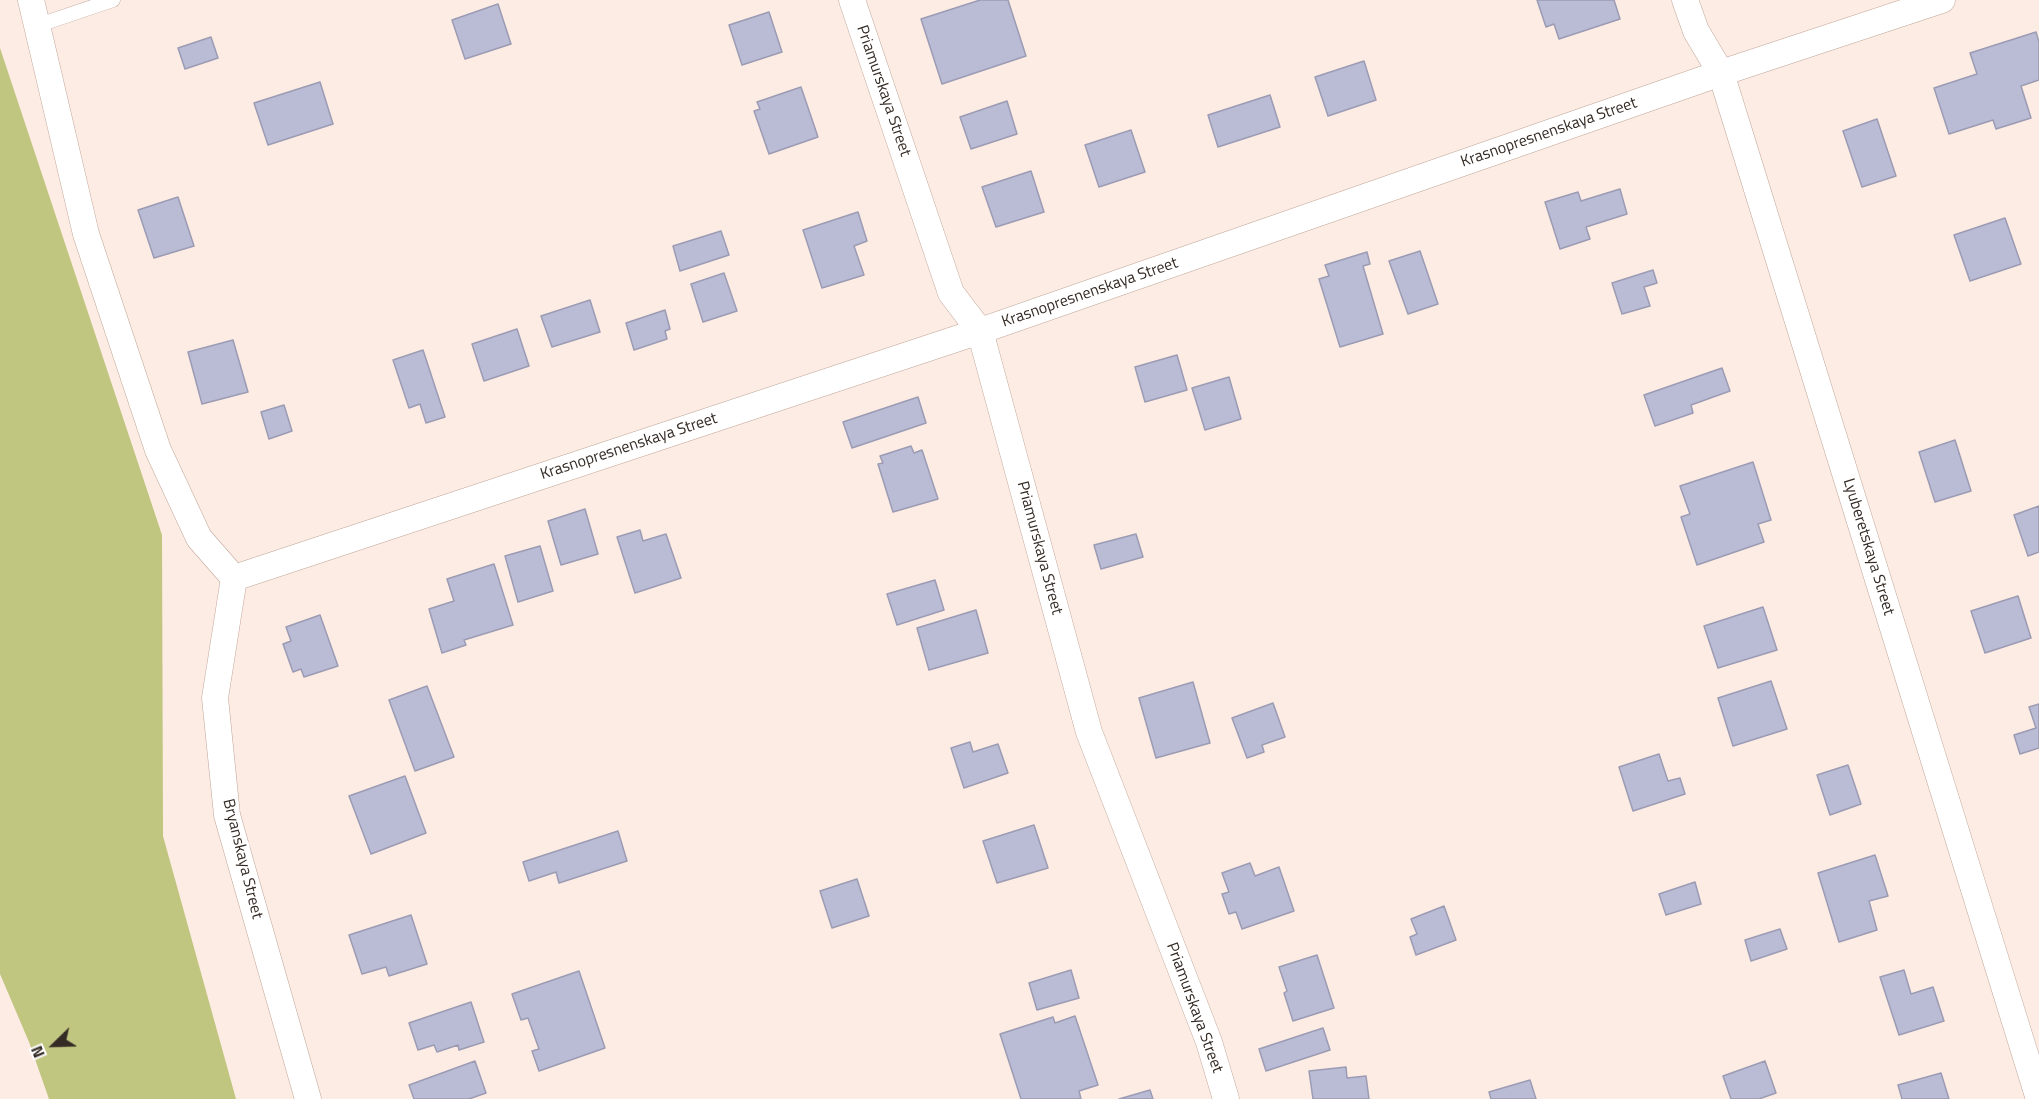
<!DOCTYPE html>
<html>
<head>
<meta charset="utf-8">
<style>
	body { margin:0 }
	#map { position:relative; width:2039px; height:1099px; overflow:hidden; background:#fdece4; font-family:"Titillium Web",sans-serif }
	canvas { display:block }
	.north { position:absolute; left:24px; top:1015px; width:60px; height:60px; -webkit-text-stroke:4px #fff; paint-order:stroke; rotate:247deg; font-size:16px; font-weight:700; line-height:24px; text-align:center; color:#352b25 }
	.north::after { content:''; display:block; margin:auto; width:21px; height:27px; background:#352b25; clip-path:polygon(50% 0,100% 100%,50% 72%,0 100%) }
</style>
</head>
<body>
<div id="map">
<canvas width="2039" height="1099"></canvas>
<div class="north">N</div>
</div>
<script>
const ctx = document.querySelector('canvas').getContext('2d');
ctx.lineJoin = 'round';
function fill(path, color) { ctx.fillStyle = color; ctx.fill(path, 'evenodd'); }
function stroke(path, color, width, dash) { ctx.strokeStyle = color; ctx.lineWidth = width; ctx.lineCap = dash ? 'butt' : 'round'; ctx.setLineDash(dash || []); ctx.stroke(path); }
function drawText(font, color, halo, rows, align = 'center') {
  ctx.font = font + ' "Titillium Web",sans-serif'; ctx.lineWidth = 6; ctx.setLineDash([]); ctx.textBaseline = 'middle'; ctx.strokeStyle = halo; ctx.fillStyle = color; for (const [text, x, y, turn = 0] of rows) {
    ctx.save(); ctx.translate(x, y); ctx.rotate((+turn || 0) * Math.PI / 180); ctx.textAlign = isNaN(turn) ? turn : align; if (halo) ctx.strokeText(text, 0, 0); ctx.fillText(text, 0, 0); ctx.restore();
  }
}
fill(new Path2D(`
	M0,48l162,487 1,301 73,263h-187l-20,-57 -29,-68z`), '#c0c57f');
const building = new Path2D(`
	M980,0h28l18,56 -84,28 -21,-65z
	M1537,0h77l6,19 -61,20 -5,-15 -8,3z
	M498,4l13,40 -46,15 -13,-39z
	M769,12l13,40 -40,13 -13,-40z
	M2036,32l3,10v38l-18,6 10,32 -35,11 -3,-9 -44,14 -15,-46 43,-14 -7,-21z
	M211,37l7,21 -33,11 -7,-21z
	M1364,61l12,39 -48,16 -13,-39z
	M320,82l13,42 -65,21 -14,-42z
	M801,87l17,50 -49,17 -15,-43 6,-2 -3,-7z
	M1270,95l10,32 -62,20 -10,-32z
	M1007,101l10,33 -46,15 -11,-32z
	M1877,119l19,57 -34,11 -19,-56z
	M1131,130l14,42 -46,15 -14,-42z
	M1031,171l13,41 -48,15 -14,-40z
	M1620,189l7,25 -41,13 4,12 -30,10 -15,-47 33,-10 3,9z
	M178,197l16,49 -40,12 -16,-48z
	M858,212l9,29 -13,5 10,29 -42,13 -19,-58z
	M2005,218l16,46 -51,17 -16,-46z
	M721,231l8,24 -49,16 -7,-25z
	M1420,251l18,53 -30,10 -19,-53z
	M1367,252l3,12 -7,2 20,68 -43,13 -21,-68 10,-3 -4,-11z
	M1653,270l4,13 -13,4 6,19 -28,8 -10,-31z
	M724,273l13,38 -34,11 -12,-38z
	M590,300l10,32 -48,15 -11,-31z
	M665,310l5,19 -5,2 2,8 -33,11 -8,-27z
	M517,329l12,37 -45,15 -12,-37z
	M233,340l15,52 -46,12 -14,-52z
	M423,350l22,67 -19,6 -6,-19 -11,4 -16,-48z
	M1177,355l10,35 -42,12 -10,-35z
	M1722,368l8,23 -39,14 2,8 -38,13 -11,-31z
	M1229,377l12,42 -36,11 -13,-42z
	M918,397l8,26 -74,25 -9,-26z
	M284,405l8,26 -23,8 -8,-27z
	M1955,440l16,51 -36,11 -16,-50z
	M911,446l3,7 8,-3 16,49 -45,13 -15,-48 5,-1 -3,-7z
	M1753,462l18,58 -13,4 6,18 -67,23 -16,-48 9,-3 -10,-28z
	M2039,506v46l-11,4 -14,-41z
	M585,509l13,45 -37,11 -13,-44z
	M640,530l3,11 23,-7 15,44 -46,15 -18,-56z
	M1136,534l7,23 -42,12 -7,-24z
	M540,546l13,45 -35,11 -13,-46z
	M494,564l19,61 -49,15 2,5 -24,8 -13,-44 25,-8 -7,-22z
	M935,580l9,30 -47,15 -10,-31z
	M2018,596l13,42 -46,15 -14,-42z
	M1763,607l14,43 -59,18 -14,-42z
	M976,610l12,43 -59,17 -12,-42z
	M320,615l18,51 -34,11 -3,-8 -8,3 -10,-28 8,-3 -5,-14z
	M1771,681l16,48 -54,17 -15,-48z
	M1193,682l17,61 -54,15 -17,-60z
	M427,686l27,71 -39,14 -26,-71z
	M1273,703l12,34 -23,8 2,7 -17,6 -15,-40z
	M2039,704v44l-19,6 -6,-19 22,-7 -7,-21z
	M970,742l3,10 25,-8 10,29 -44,15 -13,-40z
	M1659,754l9,27 12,-3 5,16 -52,17 -14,-44z
	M1848,765l13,39 -31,11 -13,-40z
	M405,776l21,57 -55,21 -22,-58z
	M1034,825l14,43 -51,15 -14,-42z
	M618,831l9,30 -68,22 -3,-11 -27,9 -6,-19z
	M1875,855l13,41 -19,5 8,29 -38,12 -21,-69z
	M1250,863l5,13 24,-9 15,44 -52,18 -6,-17 -7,2 -7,-20 7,-2 -7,-19z
	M857,879l12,37 -37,12 -12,-37z
	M1695,882l6,22 -35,11 -7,-21z
	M1444,906l12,34 -40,15 -6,-18 7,-3 -6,-15z
	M411,915l16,49 -38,12 -3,-9 -24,7 -13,-39z
	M1780,929l7,20 -36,12 -6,-21z
	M1317,955l17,53 -41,13 -9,-28 3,-2 -8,-24z
	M1071,970l8,28 -42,12 -8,-27z
	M1904,970l7,24 22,-7 11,34 -45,14 -19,-58z
	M579,971l26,77 -66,23 -7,-20 7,-2 -11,-31 -7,2 -9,-26z
	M471,1002l13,40 -25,8 -1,-5 -21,7 -3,-7 -16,5 -9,-27z
	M1075,1016l23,69 -19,6 2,8h-60l-21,-65 53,-17 2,6z
	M1323,1028l7,22 -64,21 -7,-22z
	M475,1061l11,32 -17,6h-55l-5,-14z
	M1765,1061l11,32 -17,6h-28l-8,-23z
	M1346,1067l1,11 19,-2 3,23h-56l-4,-28z
	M1941,1073l8,26h-47l-4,-14z
	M1530,1080l6,19h-45l-2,-7z
	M1150,1090l3,9h-34z`);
fill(building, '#babbd4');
stroke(building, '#9b9bb4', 1.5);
const lane = new Path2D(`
	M36,26l77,-26`);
const street = new Path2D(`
	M31,0l55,234 72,216 41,88 35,40
	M852,0l99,293 29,38 109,401 120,310 17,57
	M1685,0l11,31 25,42 318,1026
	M234,578l746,-247 741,-258 221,-73
	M234,578l-19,120 12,117 81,284`);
stroke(lane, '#c0a699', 15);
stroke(street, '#c0a699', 27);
stroke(lane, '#fff', 14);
stroke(street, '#fff', 26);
drawText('16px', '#352b25', '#fff', [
	["Priamurskaya Street",883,91,71],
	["Krasnopresnenskaya Street",1549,133,-19],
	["Krasnopresnenskaya Street",1090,293,-19],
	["Krasnopresnenskaya Street",629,447,-18],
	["Lyuberetskaya Street",1868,547,73],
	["Priamurskaya Street",1039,548,75],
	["Bryanskaya Street",242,859,76],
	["Priamurskaya Street",1194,1008,70]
]);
</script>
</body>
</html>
